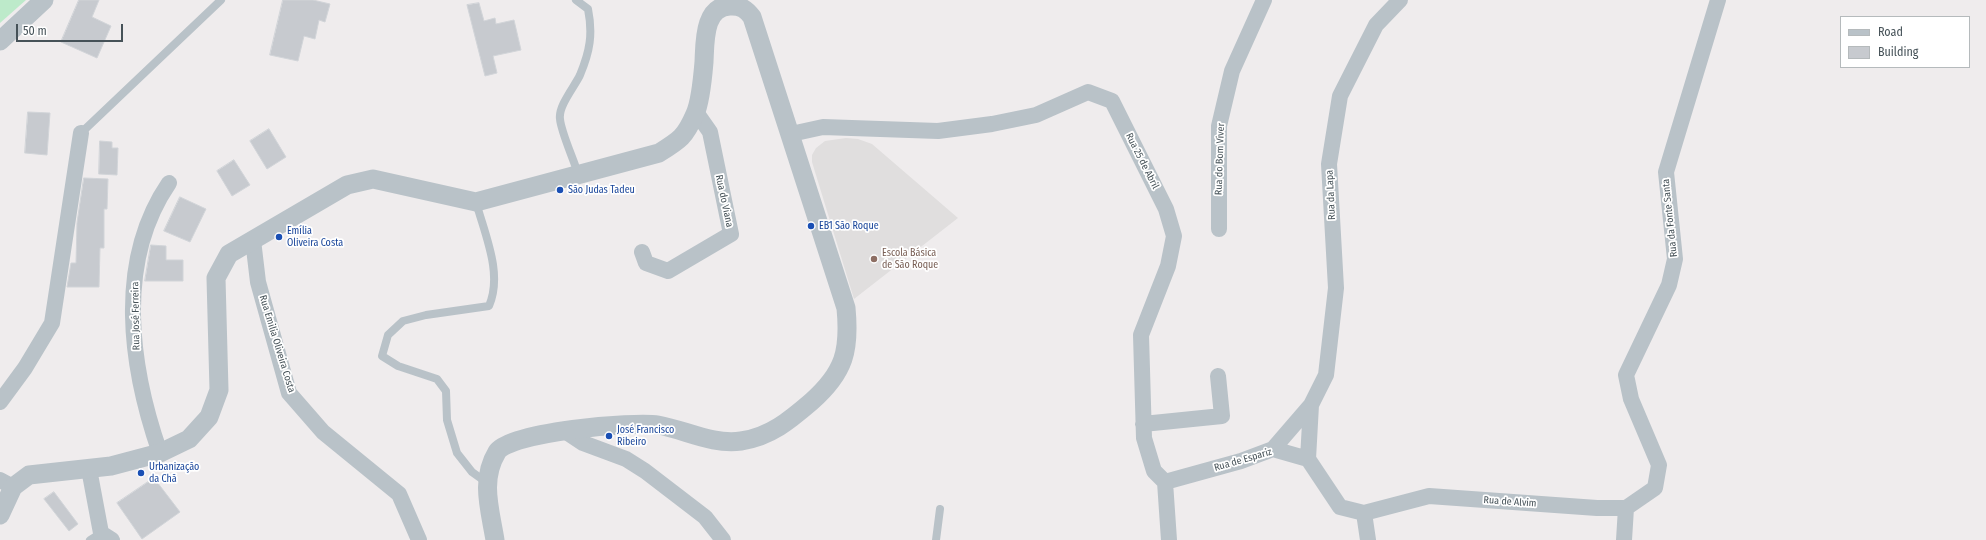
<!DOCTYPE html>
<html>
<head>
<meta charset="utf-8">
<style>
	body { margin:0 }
	#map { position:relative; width:1986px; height:540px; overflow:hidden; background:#efeced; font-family:"Fira Sans Condensed",sans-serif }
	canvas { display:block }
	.legend { position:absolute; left:1840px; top:16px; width:130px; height:52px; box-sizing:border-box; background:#fff; border:1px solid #b5babc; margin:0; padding:5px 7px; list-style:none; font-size:12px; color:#465258 }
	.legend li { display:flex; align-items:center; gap:8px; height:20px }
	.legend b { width:20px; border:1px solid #b5babc }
	.scale { position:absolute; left:16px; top:24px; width:107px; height:18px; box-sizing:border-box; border:2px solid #465258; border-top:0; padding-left:5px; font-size:12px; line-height:14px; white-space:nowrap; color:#465258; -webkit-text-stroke:3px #fff; paint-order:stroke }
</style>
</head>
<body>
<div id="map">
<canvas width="1986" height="540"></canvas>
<ul class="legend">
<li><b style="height:5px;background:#b9c2c8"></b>Road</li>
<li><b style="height:11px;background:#c7cacf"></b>Building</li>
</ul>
<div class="scale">50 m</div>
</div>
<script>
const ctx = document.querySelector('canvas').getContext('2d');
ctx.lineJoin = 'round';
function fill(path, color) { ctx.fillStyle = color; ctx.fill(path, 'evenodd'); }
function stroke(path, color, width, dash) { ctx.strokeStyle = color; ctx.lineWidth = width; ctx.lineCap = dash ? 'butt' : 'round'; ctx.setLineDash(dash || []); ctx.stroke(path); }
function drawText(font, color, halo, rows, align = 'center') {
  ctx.font = font + ' "Fira Sans Condensed",sans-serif'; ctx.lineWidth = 3.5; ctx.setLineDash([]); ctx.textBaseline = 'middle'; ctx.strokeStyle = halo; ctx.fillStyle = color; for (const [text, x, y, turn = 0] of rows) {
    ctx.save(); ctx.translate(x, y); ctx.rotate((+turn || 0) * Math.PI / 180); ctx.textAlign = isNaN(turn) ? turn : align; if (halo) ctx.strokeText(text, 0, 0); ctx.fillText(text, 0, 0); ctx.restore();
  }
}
fill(new Path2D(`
	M846,138l12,1 14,5 86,74 -104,81 -42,-137v-7l4,-7 9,-7z`), '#e0dede');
fill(new Path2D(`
	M0,0h26l-26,23z`), '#bdeaca');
const building = new Path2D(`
	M79,0h20l-7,17 19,9 -14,32 -36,-16z
	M283,0h30l17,4 -5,18 -6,-2 -4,19 -11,-3 -6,25 -28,-6z
	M479,3l5,18 11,-3 1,6 18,-4 7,30 -28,6 4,17 -12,3 -18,-71z
	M28,112l22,1 -3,42 -22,-2z
	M269,129l17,28 -19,12 -17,-28z
	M100,141l12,1v6h6l-1,27 -18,-1z
	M234,160l16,25 -18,11 -15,-25z
	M84,178l24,1 -1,30h-3v39h-4l-1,39h-32l4,-24h5l1,-40z
	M180,197l26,12 -16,33 -26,-11z
	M151,245l15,1v14h17v21h-38z
	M154,478l26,34 -38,27 -25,-36z
	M54,492l24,32 -9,7 -25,-32z`);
fill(building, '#c7cacf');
stroke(building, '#d1d4d8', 1);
stroke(new Path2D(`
	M576,0l12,9c5,25 2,42 -8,66 -5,11 -22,31 -20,44 1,13 14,41 18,55
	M81,133l140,-133
	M476,202c9,33 27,72 13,104l-63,9 -23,6 -15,14 -6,21 16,10 39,13 9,12 1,29 10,33 15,19 14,10
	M90,540l11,-7
	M936,540l4,-31`), '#b9c2c8', 8);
stroke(new Path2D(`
	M791,134l32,-7 115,4 54,-7 44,-9 52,-23 24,9 54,108 8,27 -6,30 -27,69 3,103 10,33 11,11 4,58
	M1219,229v-103l13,-55 32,-71
	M253,240l5,42 31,111 34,39 76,62 20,46
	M642,252l4,11 22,8 63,-37 -21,-102 -14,-20
	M0,402l25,-34 27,-45 29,-190
	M1143,424l79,-8 -4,-40
	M565,431l18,12 43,16 19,12 60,46 18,23
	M1273,449l38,-44 15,-30 10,-87 -7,-124 11,-68 36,-71 24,-25
	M160,453c-30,-86 -45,-191 9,-270
	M1308,459l3,-54
	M89,469l12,64 11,7
	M0,480l13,7
	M1165,482l76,-21 32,-12 35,10 32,48 24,6 65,-17 168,12h29l-2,32
	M1626,508l29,-20 4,-23 -28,-66 -5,-24 43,-90 6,-26 -9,-87 52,-172
	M1364,513l4,27`), '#b9c2c8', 16);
stroke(new Path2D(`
	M0,41l44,-41
	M0,515l13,-28 16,-12 82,-9 49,-13 29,-14 20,-22 10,-27 -3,-112 13,-24 118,-69 26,-6 103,23 183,-49c21,-13 26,-16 36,-39 5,-11 8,-40 9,-52 1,-18 -1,-58 28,-56 9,0 14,3 20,11l94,291c4,42 -1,64 -35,94 -21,18 -41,35 -70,39 -29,4 -55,-11 -83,-16 -24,-4 -149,7 -161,27 -17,28 -7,57 -2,88`), '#b9c2c8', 19);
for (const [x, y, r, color] of [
	[560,190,4,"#1a4fb4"],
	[811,226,4,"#1a4fb4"],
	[279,237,4,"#1a4fb4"],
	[874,259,4,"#8d6e63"],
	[609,436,4,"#1a4fb4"],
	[141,473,4,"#1a4fb4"]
]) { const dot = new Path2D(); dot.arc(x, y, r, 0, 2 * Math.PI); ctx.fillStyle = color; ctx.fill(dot); stroke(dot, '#fff', 1.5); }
drawText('10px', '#465258', '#fff', [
	["Rua do Bom Viver",1220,159,-88],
	["Rua 25 de Abril",1142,161,63],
	["Rua da Lapa",1331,195,-93],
	["Rua do Viana",724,201,78],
	["Rua da Fonte Santa",1670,218,-96],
	["Rua José Ferreira",136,316,-91],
	["Rua Emilia Oliveira Costa",277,344,73],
	["Rua de Espariz",1243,460,-16],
	["Rua de Alvim",1510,502,4]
]);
drawText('10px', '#164399', '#fff', [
	["São Judas Tadeu",568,190],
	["EB1 São Roque",819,226],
	["Emília",287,231],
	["Oliveira Costa",287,243],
	["José Francisco",617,430],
	["Ribeiro",617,442],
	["Urbanização",149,467],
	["da Chã",149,479]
], 'left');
drawText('10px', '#785e54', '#fff', [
	["Escola Básica",882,253],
	["de São Roque",882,265]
], 'left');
</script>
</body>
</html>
